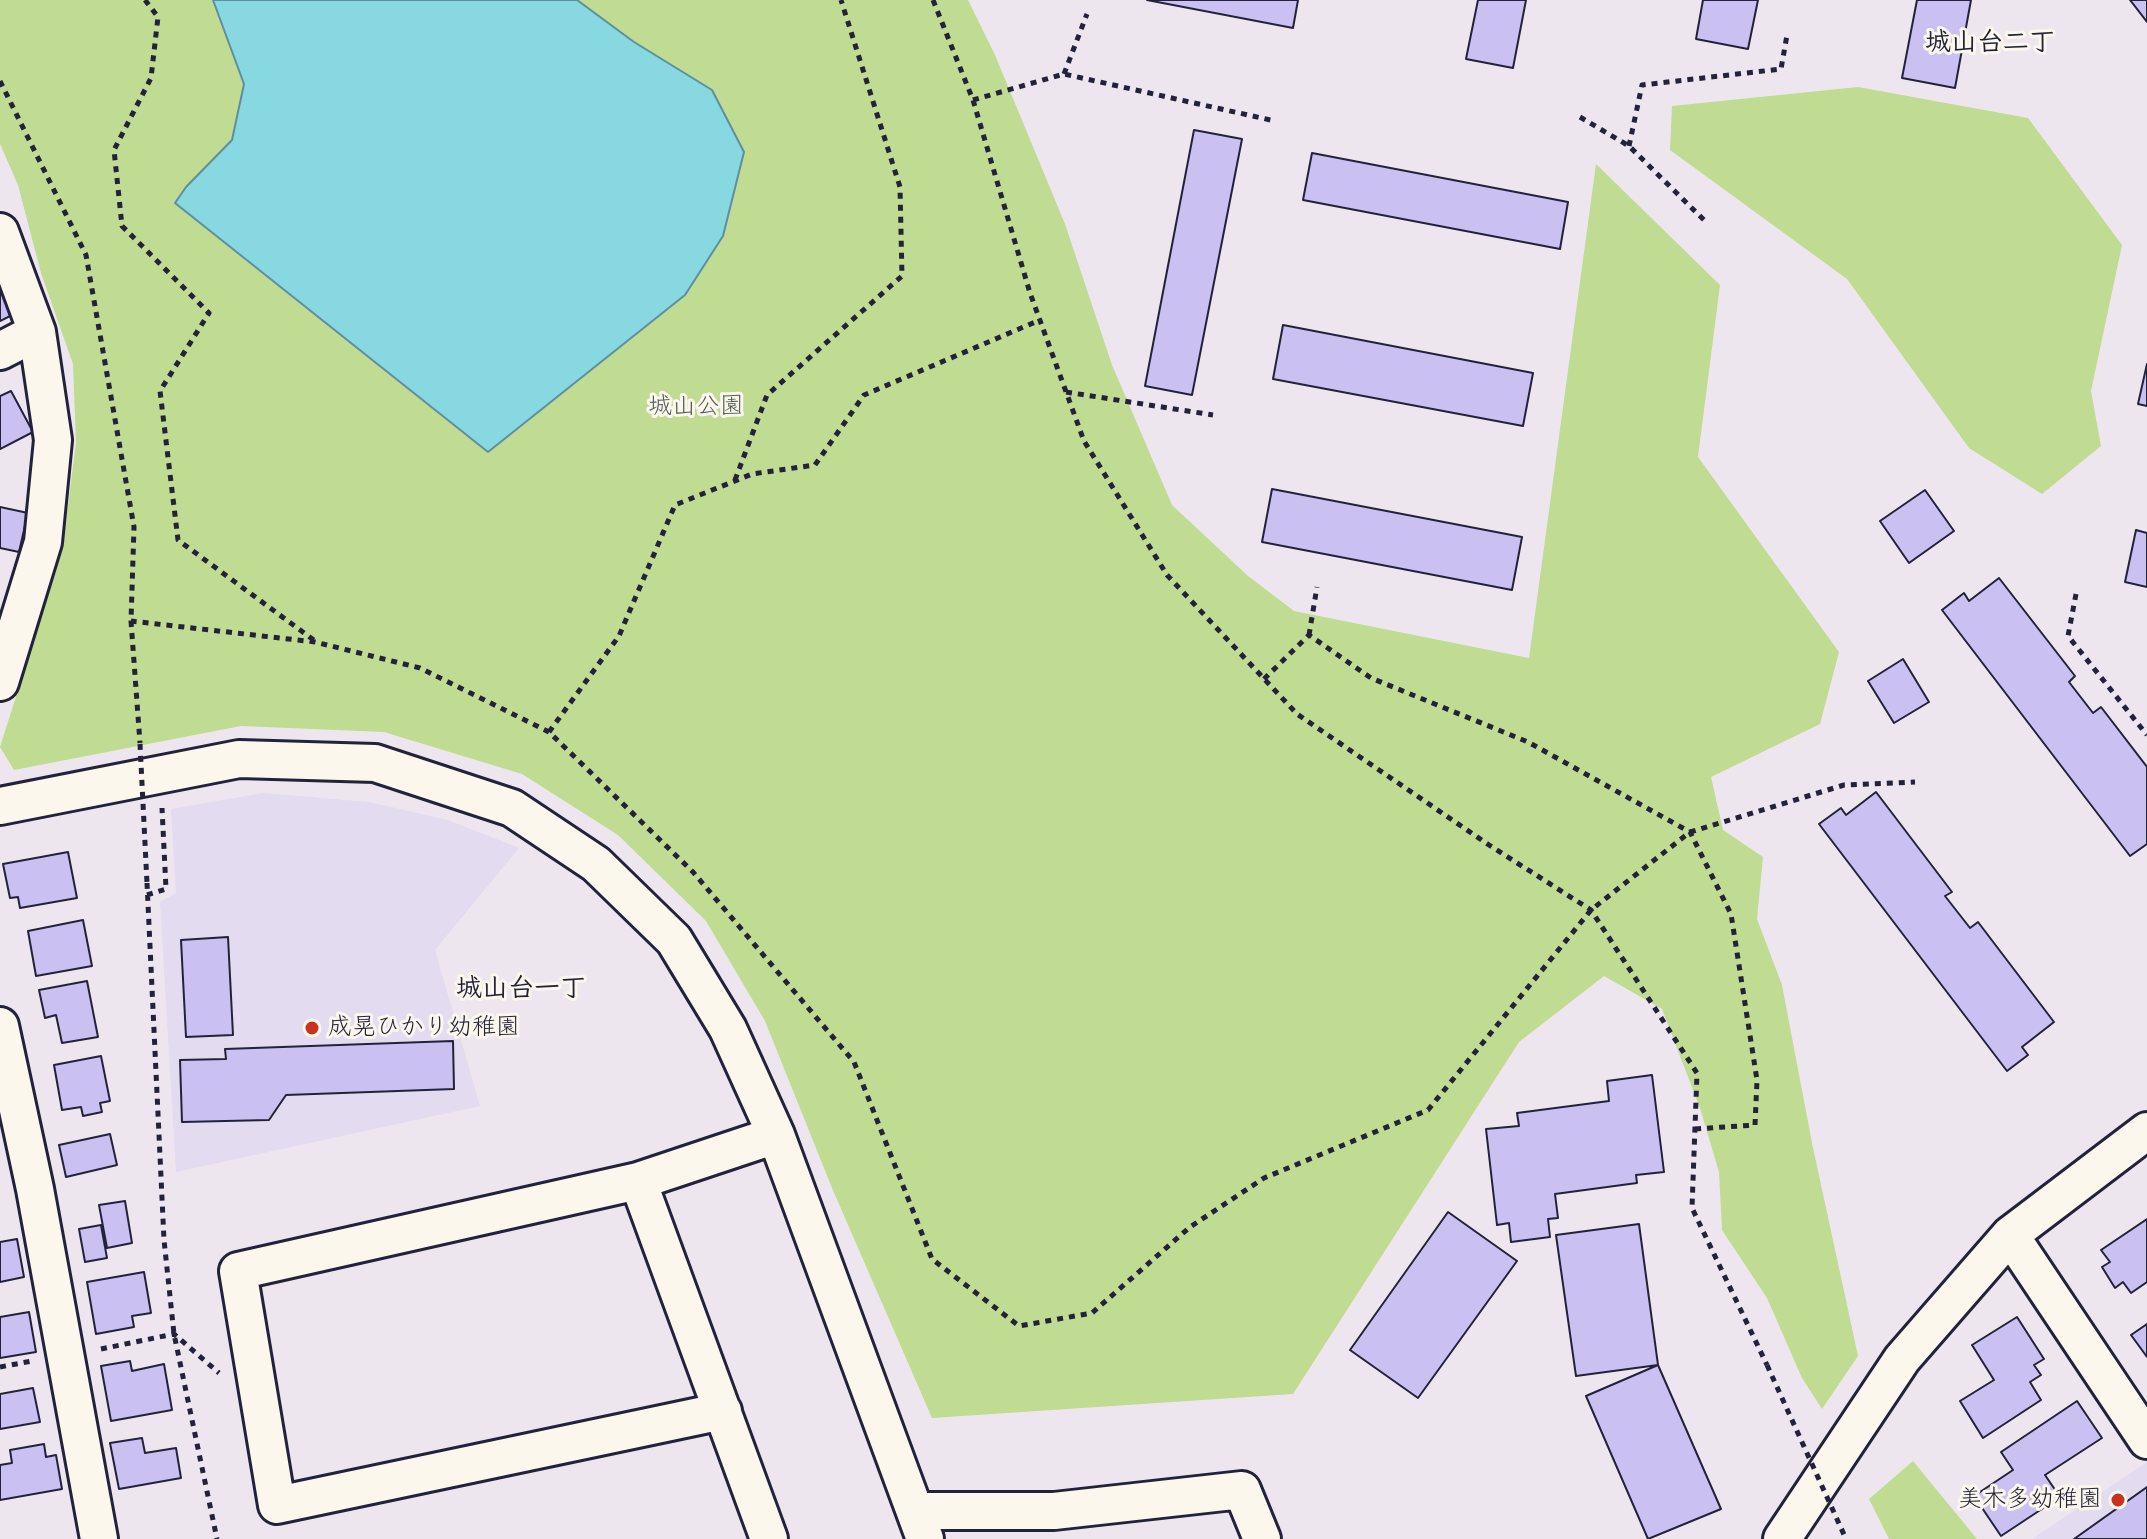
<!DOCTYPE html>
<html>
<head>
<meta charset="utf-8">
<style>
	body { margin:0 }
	canvas { display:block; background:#ede6ee }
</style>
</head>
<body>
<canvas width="2147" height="1539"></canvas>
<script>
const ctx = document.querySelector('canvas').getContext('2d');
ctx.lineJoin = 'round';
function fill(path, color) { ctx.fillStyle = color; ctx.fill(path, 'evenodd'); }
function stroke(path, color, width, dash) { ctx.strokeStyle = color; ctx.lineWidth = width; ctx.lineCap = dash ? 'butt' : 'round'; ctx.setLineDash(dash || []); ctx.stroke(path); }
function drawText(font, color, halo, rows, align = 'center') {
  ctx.font = font + ' Itim,"Klee One",sans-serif'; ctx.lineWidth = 6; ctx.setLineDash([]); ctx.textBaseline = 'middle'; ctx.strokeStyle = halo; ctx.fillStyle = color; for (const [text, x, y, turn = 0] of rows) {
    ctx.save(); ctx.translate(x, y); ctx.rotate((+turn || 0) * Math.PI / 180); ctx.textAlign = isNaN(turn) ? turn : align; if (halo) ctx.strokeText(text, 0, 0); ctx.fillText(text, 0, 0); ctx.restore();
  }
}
fill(new Path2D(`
	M263,793l106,9 79,18 71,28 -84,102 45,156 -304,66 -16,-270 16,-9 -5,-84z
	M2147,1462v77h-115z`), '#e3dbef');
fill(new Path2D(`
	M0,0h968l27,55 70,169 47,141 60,140 76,71 46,35 235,47 67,-494 124,121 -22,172 141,195 -19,72 -109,53 12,53 40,27 -6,62 25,66 30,158 46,213 -36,53 -20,-31 -35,-80 -45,-68 -3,-58 -19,-64 -38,-99 -58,-33 -85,66 -226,352 -361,24 -100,-230 -67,-167 -59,-100 -88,-86 -96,-61 -138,-42 -143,-6 -227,44 -14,-23 62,-195 14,-109 -3,-79 -32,-91 -23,-88 -18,-41z
	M1858,87l170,31 94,127 -31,146 10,55 -59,48 -73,-46 -122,-169 -177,-129 2,-44z
	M1913,1461l64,78h-88l-20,-40z`), '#c0db92');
const water = new Path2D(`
	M213,0h364l57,42 78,48 32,62 -21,84 -38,59 -197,157 -313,-249 11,-16 46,-47 12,-56z`);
fill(water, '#87d8e0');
stroke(water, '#5f8f9e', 2);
const building = new Path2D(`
	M1147,0h151l-5,28z
	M1478,0h48l-13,68 -47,-9z
	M1703,0h55l-10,49 -52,-10z
	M1917,0h54l-16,88 -53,-10z
	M2130,0h17v22z
	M1194,130l48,9 -50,256 -47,-9z
	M1312,153l256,49 -8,47 -257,-49z
	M0,279l16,34 -16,8z
	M1283,325l250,48 -10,53 -250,-47z
	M2147,364v42l-9,-2z
	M11,391l22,41 -33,17v-53z
	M1272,489l250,48 -10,53 -250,-48z
	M1925,490l29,41 -45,32 -29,-42z
	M0,507l28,6 -9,39 -19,-4z
	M2136,530l11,3v54l-22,-5z
	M1999,578l76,98 -6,6 24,31 8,-6 46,60v77l-17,12 -188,-246 22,-17 5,8z
	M1903,659l26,43 -35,21 -26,-42z
	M1876,792l76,100 -7,4 25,32 8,-6 76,100 -32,25 6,8 -21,16 -188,-247 22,-16 5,7z
	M68,852l9,46 -57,10 -2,-11 -8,1 -7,-34z
	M83,920l9,46 -56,10 -8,-45z
	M228,937l5,98 -47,2 -5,-97z
	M87,981l11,56 -36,6 -6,-28 -11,3 -6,-28z
	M453,1041l1,48 -168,6 -17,25 -87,2 -2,-62 46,-1 -1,-10z
	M101,1056l9,45 -10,2 2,9 -19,4 -2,-9 -19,3 -8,-45z
	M1652,1075l12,97 -28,3 1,8 -82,11 3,24 -10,1 2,18 -39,5 -2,-19 -12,2 -11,-96 33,-3 -2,-13 92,-12 -2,-20z
	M110,1134l7,31 -51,12 -7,-32z
	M125,1201l7,42 -25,5 -8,-43z
	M1448,1212l69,49 -99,137 -68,-48z
	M2147,1219v63l-16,11 -8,-11 -8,6 -13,-21 8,-5 -9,-12z
	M1639,1224l19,141 -82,11 -20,-141z
	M101,1225l6,33 -22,4 -6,-33z
	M17,1239l7,38 -24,5v-40z
	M144,1272l7,41 -19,3 2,11 -38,7 -9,-52z
	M29,1312l7,40 -36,6v-41z
	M2017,1317l27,42 -10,6 7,10 -11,7 11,18 -58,38 -23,-37 34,-21 -22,-35z
	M2147,1324v33l-16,-22z
	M130,1361l2,10 32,-7 8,46 -61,11 -10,-55z
	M1658,1365l63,144 -73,30 -62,-143z
	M33,1388l7,34 -40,7v-35z
	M2077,1401l25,37 -57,37 15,22 -59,39 -27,-40 39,-26 -12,-18z
	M142,1438l3,15 31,-5 5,30 -62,11 -9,-46z
	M44,1444l2,13 10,-2 6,34 -62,11v-35l12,-2 -2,-13z
	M2147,1487v52h-73z`);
fill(building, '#cbc0f2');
stroke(building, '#22223b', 2);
const minor = new Path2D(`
	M0,232l37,100 16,108 -10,102 -43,140
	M0,351l37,-19
	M0,806l239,-47 136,4 137,45 84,56 78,76 54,89 48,106 149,404
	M0,1026l35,163 64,350
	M638,1181l131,358
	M2010,1235l137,205
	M723,1411l-446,94 -39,-234 400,-90 138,-46
	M915,1511h139l188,-21 20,49
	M1782,1539l120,-180 108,-124 137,-104`);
stroke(minor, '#22223b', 42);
stroke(new Path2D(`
	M145,0l13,17 -7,61 -37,72 8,76 87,87 -49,78 18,149 137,101
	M933,0l40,100 57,193 54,148 83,134 130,139 192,131 102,65 106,163 -5,135 75,157
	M1064,74l23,-60
	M0,81l86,174 48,272 -3,94 184,21 105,26 129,64 144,140 161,190 78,197 87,67 73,-13 98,-86 74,-49 164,-68 163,-200 99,-78 154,-47 71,-3
	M973,100l91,-26 211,47
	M1580,117l49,29 78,77
	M1629,146l13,-61 139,-16 6,-34
	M1066,392l147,23
	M735,480l32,-85 135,-119 -2,-89 -59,-187
	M2076,594l-8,42 79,99
	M131,621l9,122
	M1309,635l8,-48
	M1264,679l45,-44 62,43 157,64 162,90 41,82 26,166 -2,45 -61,4
	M549,732l70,-96 56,-131 77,-31 63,-9 49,-70 176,-75
	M147,883l17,357 10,94 43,205
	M147,895l19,-6 -4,-81
	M101,1349l73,-15 45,39
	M0,1367l32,-6`), '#22223b', 5, [6, 6]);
stroke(minor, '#fbf7ec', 36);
stroke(new Path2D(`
	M140,744l7,139
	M1767,1365l79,174`), '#22223b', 5, [6, 6]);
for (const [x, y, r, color] of [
	[312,1028,8,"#c8321e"],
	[2118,1500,8,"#c8321e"]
]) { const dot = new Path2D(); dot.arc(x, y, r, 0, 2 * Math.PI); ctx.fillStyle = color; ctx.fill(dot); stroke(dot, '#fbf7ec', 3); }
drawText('24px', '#515a55', '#fbf7ec', [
	["城山公園",696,407]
]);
drawText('24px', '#22223b', '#fbf7ec', [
	["成晃ひかり幼稚園",328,1028],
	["美木多幼稚園",2102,1500,"right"]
], 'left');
drawText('bold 26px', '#22223b', '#fbf7ec', [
	["城山台二丁",1990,43],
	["城山台一丁",521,989]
]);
</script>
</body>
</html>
